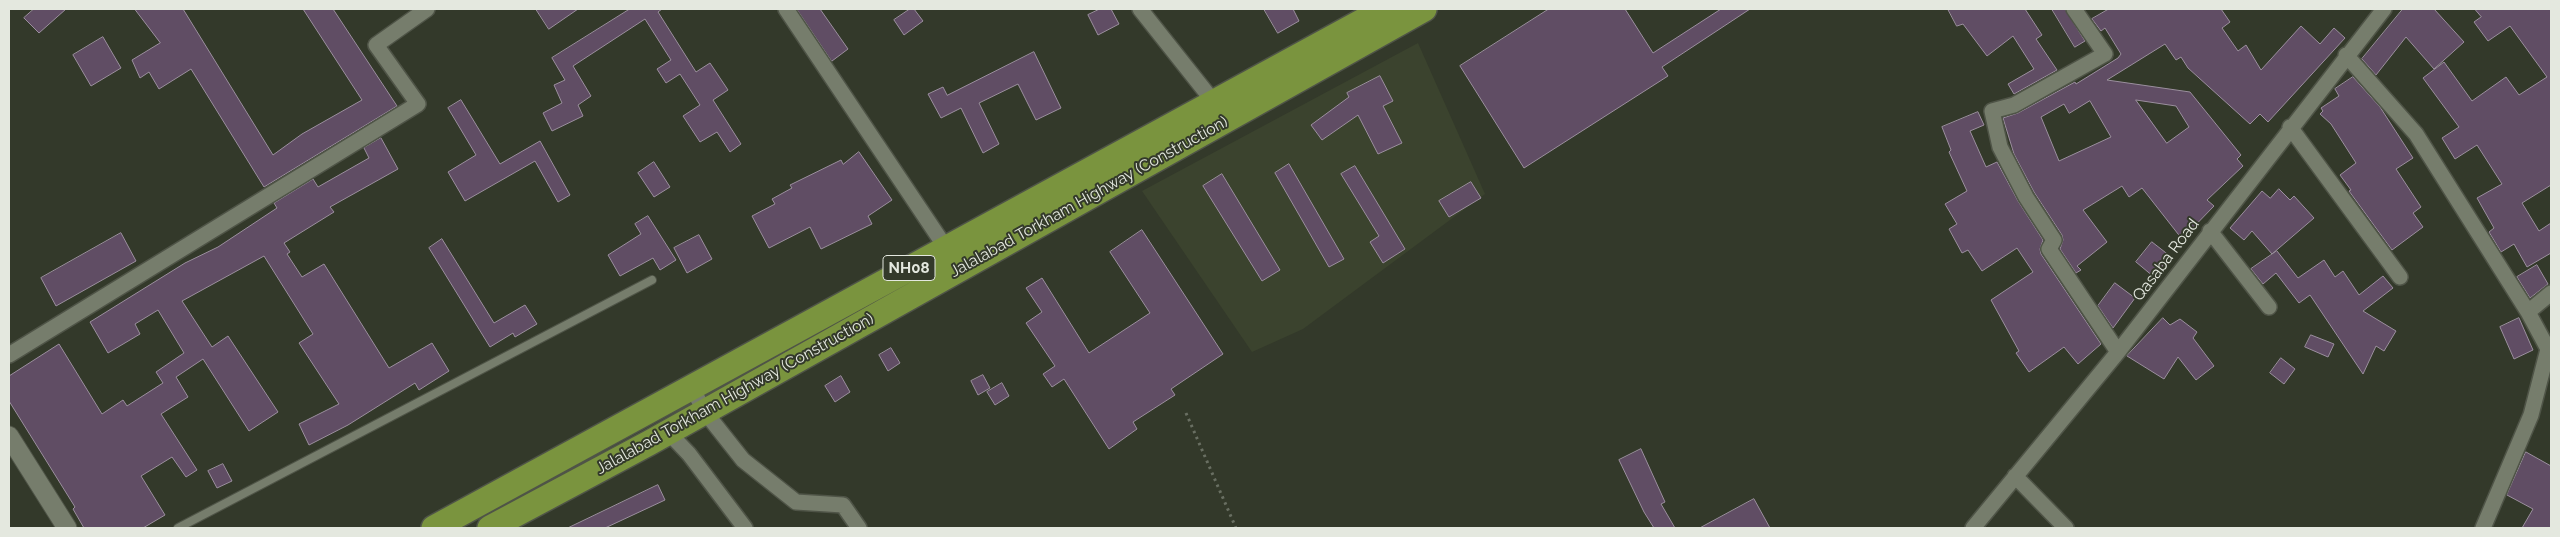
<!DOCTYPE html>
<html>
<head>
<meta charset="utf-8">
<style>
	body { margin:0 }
	#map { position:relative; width:2560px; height:537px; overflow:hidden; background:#33392a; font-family:Raleway,sans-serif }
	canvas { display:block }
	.frame { position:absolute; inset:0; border:10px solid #e4e8df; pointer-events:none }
</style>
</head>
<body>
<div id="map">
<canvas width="2560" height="537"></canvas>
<div class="frame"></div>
</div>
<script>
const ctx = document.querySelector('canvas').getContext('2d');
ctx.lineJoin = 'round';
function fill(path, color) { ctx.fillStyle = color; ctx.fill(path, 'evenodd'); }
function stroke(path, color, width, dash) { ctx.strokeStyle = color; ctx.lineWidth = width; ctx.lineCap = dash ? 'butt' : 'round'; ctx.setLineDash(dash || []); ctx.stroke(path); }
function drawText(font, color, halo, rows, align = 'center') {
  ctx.font = font + ' Raleway,sans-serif'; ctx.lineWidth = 4; ctx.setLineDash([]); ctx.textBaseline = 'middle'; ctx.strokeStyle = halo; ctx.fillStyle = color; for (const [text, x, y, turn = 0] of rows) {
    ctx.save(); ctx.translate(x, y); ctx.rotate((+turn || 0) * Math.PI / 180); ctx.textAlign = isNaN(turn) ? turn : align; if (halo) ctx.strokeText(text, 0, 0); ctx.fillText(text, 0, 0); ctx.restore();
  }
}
fill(new Path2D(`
	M1418,43l67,151 -182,135 -51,23 -110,-161z`), '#3b432e');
const building = new Path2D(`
	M34,9h32l-27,24 -15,-15z
	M135,9h48l90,146 29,-21 60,-34 -59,-91h30l64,97 -133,81 -73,-118 -32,20 -10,-17 -9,6 -8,-18 28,-17z
	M536,9h42l-29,20z
	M630,9h32l-4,3 38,60 14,-9 18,27 -15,10 28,44 -11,8 -13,-20 -17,10 -17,-26 17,-11 -20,-31 -14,9 -9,-14 14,-9 -26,-41 -72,47 18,30 -13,9 5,11 -31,15 -9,-18 19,-10 -8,-18 11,-5 -13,-22z
	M797,9h23l28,40 -16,12z
	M910,9h4l9,12 -19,14 -10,-15z
	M1100,9h11l8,15 -21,11 -10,-20z
	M1264,9h29l6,12 -21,12z
	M1549,9h76l28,44 68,-44h29l-88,58 6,9 -144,92 -64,-102z
	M1948,9h77l17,26 -6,4 21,31 -43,24 -6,-10 26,-15 -21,-33 -26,20 -24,-32 -6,2z
	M2052,9h13l20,32 -10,6z
	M2109,9h112l9,13 -8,6 16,23 8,-6 15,25 40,-44 19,18 14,-16 11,10 -77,84 -8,-8 -10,10 -62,-56 -7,-11 -5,3 -11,-16 -58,36 83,12 51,63 -4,4 6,7 -36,34 7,6 -32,33 -40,-51 -13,9 -7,-11 -39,24 24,32 -30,24 4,4 -5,3 -16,-24 3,-9 -1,-5 -28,-43 -20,-38 -11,-36 15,-5 57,-31 1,2 42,-26 3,-4 -16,-26 -4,3 -9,-12zM2136,100l40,6 13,21 -22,16zM2090,101l21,36 -52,24 -18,-44 23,-13 5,9z
	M2403,9h31l30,33 -30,27 -28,-32 -30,38 -14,-16z
	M2475,9h76v176l-29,18 17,28 12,-8v30l-24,14 -13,-23 -13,8 -12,-20 5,-4 -17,-30 25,-14 -25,-39 -22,14 -13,-21 17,-11 -36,-49 21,-16 28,39 34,-24 13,18 28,-18 -37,-51 -22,15 -14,-19 7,-5z
	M103,37l18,31 -30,18 -18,-31z
	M1034,52l27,56 -25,12 -18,-36 -39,19 20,41 -16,9 -22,-45 -20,10 -13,-24 15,-7 4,8z
	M1380,76l13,25 -10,5 19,37 -24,11 -20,-39 -36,25 -11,-15 38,-28 -2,-4z
	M2353,77l27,30 33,51 -17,11 25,38 -8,6 10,14 -31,23 -43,-59 2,-1 -11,-15 16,-12 -25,-39 -11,-10 3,-3 -2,-3 18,-12 -4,-7z
	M461,100l39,64 40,-23 30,54 -12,7 -23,-41 -70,40 -17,-29 28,-17 -28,-47z
	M1978,112l6,13 -14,6 16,36 11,-5 21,39 25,39 -3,9 1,5 60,90 -23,20 -14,-17 -35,25 -13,-19 3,-2 -28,-51 42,-28 -16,-24 -35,23 -14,-21 -6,3 -13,-24 8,-5 -12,-20 22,-13 -18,-39 2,-2 -9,-23z
	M381,138l17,31 -68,38 4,5 -50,31 6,9 -3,2 15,23 22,-13 65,104 43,-25 17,28 -30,19 -4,-7 -67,42 -39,20 -10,-21 40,-20 -40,-61 14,-9 -49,-78 -82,45 30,46 16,-11 50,76 -29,19 -46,-72 -27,18 12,20 -27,17 36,56 -11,7 -14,-20 -31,19 24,39 -22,13h-59l-11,-19 2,-2 -66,-106v-25l50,-32 43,70 21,-14 4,6 36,-23 -7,-11 28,-19 -26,-43 -23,14 5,10 -32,19 -18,-31 95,-59 33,-16 59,-39 -3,-5 39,-24 5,8 51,-29 -5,-10z
	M859,152l33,48 -24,16 4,8 -51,25 -11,-22 -41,21 -17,-32 23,-12 -3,-5 20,-11 -2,-3 51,-25 2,4z
	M654,162l16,25 -16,10 -16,-24z
	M1289,164l55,95 -15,8 -54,-94z
	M1355,166l50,83 -22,14 -13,-21 9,-6 -38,-62z
	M1222,174l58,96 -18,11 -59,-95z
	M1471,182l10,16 -32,19 -10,-16z
	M2279,189l11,11 4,-4 20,22 -42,36 -20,-23 -8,9 -14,-12 32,-37 8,7z
	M648,216l28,44 -16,10 -7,-12 -33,18 -12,-21 33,-21 -6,-10z
	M1142,230l81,124 -52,35 4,6 -42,27 4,7 -28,20 -45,-70 -12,8 -9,-13 12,-8 -29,-43 16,-11 -16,-24 16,-10 47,75 61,-40 -40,-61z
	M121,233l15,28 -80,45 -15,-28z
	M699,235l13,24 -25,14 -13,-25z
	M442,239l52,84 31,-18 12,19 -22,13 -2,-4 -23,14 -61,-99z
	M2152,242l18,14 -16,21 -18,-15z
	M2277,251l21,27 26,-18 11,17 8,-6 16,24 24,-19 10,12 -30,23 33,20 -12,20 -8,-5 -13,28 -53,-79 -11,8 -23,-30 -13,11 -12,-15z
	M2537,265l11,19 -18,14 -13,-21z
	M2115,283l20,15 -22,30 -15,-22z
	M2163,318l7,7 10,-6 17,13 -4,6 21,28 -18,14 -18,-23 -14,22 -37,-23z
	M2519,318l14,32 -19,9 -14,-32z
	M2311,335l23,9 -6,13 -23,-10z
	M891,348l9,15 -12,8 -9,-16z
	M2281,358l14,11 -11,15 -14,-11z
	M983,375l7,13 -12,7 -7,-14z
	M841,376l9,16 -15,10 -10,-16z
	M1002,383l7,13 -14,9 -8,-13z
	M1641,449l24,53 -4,2 14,24h-21l-10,-16 -25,-52z
	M2526,452l25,14v62h-29l11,-19 -26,-14z
	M223,464l9,17 -15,7 -9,-17z
	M658,485l7,15 -60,28h-37z
	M1754,499l16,29h-70z`);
fill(building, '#604d64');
stroke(building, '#9b8f9e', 1);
const service = new Path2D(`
	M178,528l474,-248`);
const minor = new Path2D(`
	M786,9l160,239
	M1140,9l73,92
	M2074,9l31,45 -91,51 -22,6 8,36 26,50 28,43 -5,9 69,103
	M2346,55l70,79 112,178 20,37 -17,66 -48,113
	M2290,127l110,150
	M2210,231l59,76
	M2528,312l23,-19
	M9,355l409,-251 -42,-59 51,-36
	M692,388l13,24 38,48 53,42 47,3 16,23
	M668,432l21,22 56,74
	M2015,476l51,52
	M1973,528l145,-176 266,-343`);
const tertiary = new Path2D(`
	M9,436l58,92`);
const trunk = new Path2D(`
	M434,528l951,-519
	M490,528l159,-85 775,-434`);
stroke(service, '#4f5447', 10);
stroke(minor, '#4f5447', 18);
stroke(tertiary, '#4f5447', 21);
stroke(trunk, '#4f5447', 28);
stroke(new Path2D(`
	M1186,413l50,115`), '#696f62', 3, [2.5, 4]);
stroke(service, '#767d6c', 8);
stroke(minor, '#767d6c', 15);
stroke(tertiary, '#767d6c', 19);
stroke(trunk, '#7a943e', 25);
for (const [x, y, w] of [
	[909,268,52]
]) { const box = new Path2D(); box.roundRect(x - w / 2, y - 12.5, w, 25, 4); ctx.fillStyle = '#33392a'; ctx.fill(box); stroke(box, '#e4e8df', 1); }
drawText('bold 15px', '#e4e8df', null, [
	["NH08",909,268]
]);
drawText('16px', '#e4e8df', '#33392a', [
	["Jalalabad Torkham Highway (Construction)",1089,197,-29],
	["Qasaba Road",2166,260,-53],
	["Jalalabad Torkham Highway (Construction)",735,394,-29]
]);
</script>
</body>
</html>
